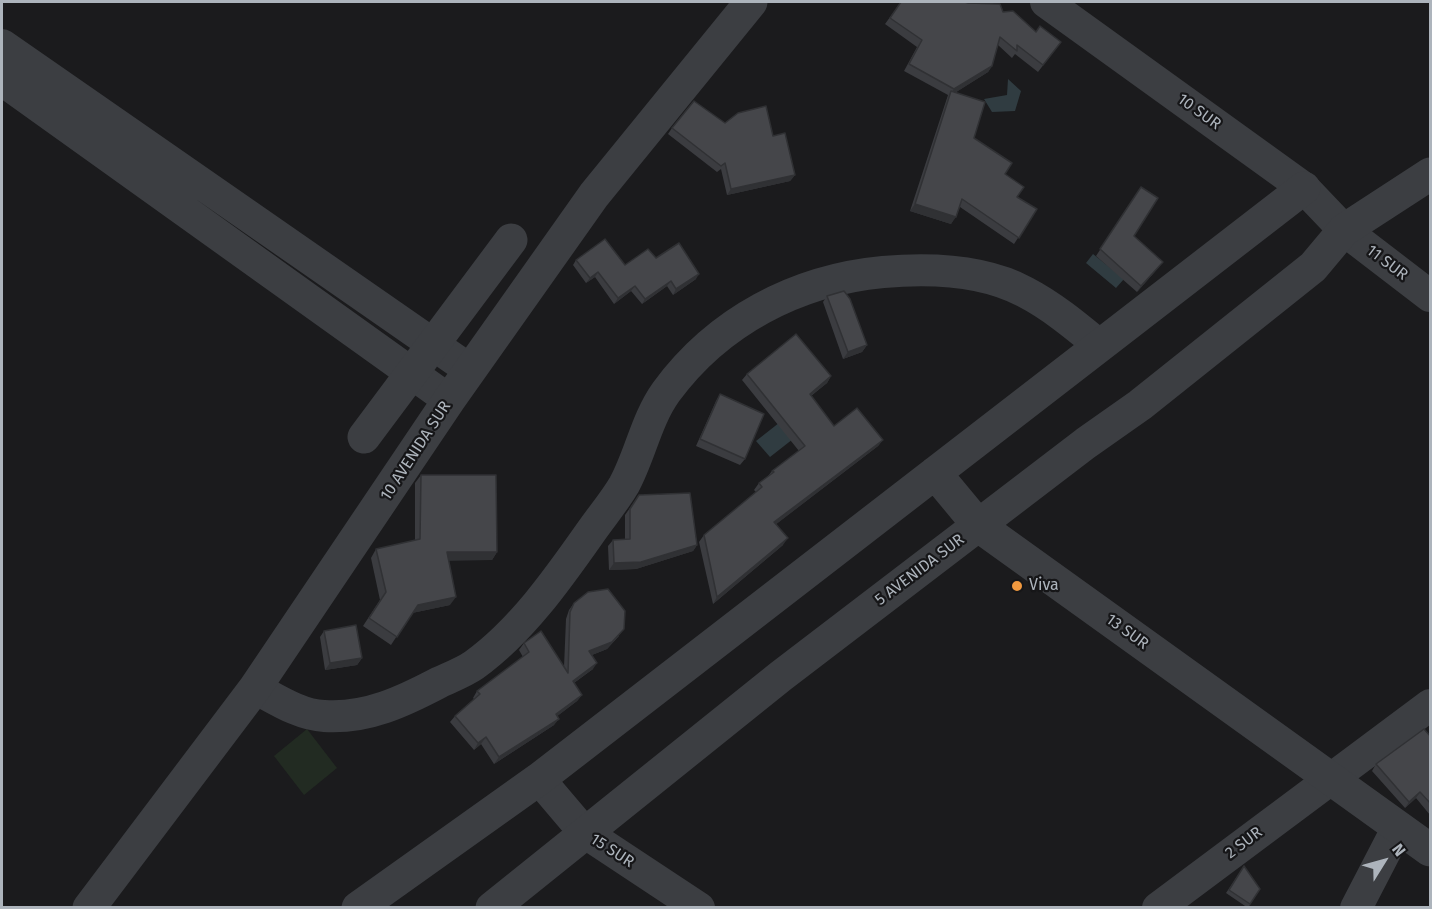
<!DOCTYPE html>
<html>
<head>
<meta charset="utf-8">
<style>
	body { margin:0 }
	#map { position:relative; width:1432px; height:909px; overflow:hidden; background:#1b1b1d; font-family:"Fira Sans",sans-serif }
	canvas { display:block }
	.frame { position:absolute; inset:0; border:3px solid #adb4bc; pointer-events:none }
	.north { position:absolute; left:1354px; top:831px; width:60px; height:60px; -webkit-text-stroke:4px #161618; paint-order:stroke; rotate:53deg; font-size:16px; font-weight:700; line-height:24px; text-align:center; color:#adb4bc }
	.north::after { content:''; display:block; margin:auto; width:21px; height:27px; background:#adb4bc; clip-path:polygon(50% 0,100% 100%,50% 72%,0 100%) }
</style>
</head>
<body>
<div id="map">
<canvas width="1432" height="909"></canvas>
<div class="frame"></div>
<div class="north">N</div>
</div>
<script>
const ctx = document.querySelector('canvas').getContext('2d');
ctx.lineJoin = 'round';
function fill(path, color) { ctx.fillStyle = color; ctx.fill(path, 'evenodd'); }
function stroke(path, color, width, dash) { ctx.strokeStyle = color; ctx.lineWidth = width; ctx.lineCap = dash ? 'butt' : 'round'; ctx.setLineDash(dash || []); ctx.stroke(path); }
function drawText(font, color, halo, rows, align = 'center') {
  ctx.font = font + ' "Fira Sans",sans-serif'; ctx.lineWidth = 4.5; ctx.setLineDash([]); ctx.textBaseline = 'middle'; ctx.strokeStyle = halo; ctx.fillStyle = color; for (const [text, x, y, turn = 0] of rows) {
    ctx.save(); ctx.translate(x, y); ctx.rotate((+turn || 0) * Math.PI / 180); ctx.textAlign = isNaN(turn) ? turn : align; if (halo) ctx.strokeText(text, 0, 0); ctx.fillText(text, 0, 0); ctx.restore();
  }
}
fill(new Path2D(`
	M307,729l30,39 -33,27 -30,-39z`), '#222b22');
fill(new Path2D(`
	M1008,79l13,12 -6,20 -23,1 -8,-13 23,-4z
	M1093,254l31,25 -8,9 -30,-25z
	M803,404l13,17 -46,36 -14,-16z`), '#303c41');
stroke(new Path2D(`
	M1046,2l258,186 40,42 86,66
	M2,45l468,325
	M2,80l447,320
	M255,688c21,11 45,27 69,28 43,3 80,-15 116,-34 11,-5 24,-10 34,-17 47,-34 83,-85 116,-132 11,-16 24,-31 34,-48 16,-29 22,-65 42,-93 52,-71 131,-112 217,-120 46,-4 101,-2 142,20 27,14 51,34 74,53
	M539,779l45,53 115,76
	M1158,908l272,-203
	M1356,908l42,-81`), '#3c3e42', 32);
stroke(new Path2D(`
	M364,437l147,-197
	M935,473l44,53 451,324
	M89,908l166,-220 194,-288 145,-205 157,-193
	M358,908l181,-129 765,-591
	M492,908l289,-232 305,-233 54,-38 173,-138 31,-37 86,-56`), '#3c3e42', 33);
fill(new Path2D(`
	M901,2l67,1 35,9 33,20 25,10 -23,30 -23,-18 -3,4 -14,-13 -6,21 -4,6 -32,20 18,46 31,36 12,23 20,12 -23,35 -54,-37 -9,17 -41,-13 38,-116 -44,-24 13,-24 -32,-23z
	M725,123l48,13 22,39 -5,6 -63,14 -6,-26 -4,3 -49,-38 4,-6z
	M1141,187l-7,49 24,32 -21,24 -41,-36z
	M656,258l40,21 -23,16 -6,-9 -25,18 -11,-13 -17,13 -19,-27 -9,6 -13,-18 3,-5 49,5z
	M827,296l40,49 -5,7 -19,7 -20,-57z
	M747,374l84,2 -4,7 -16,13 23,30 49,14 -5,6 -102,78 7,21 -70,59 -14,-62 5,-7 52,-43 -2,-2 5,-7 9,-7 4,-5 27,-20 -57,-71z
	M720,394l25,65 -5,6 -44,-19 20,-45z
	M421,475l76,77 -5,8h-44l2,45 -38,8 -21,32 -28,-19 17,-26 -9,-42 5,-9 39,-8v-58z
	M639,495l58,50 -4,6 -57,18 -27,1 -1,-24 5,-6 12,-1v-24z
	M574,603l45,33 -12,13 -15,6 1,14 -19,14 8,12 -5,6 -20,15 -3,9 -60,39 -13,-20 -7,6 -24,-28 5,-6 19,-17 -1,-1 4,-7 46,-34 -4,-7 5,-7 40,24 2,-48 3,-9z
	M324,631l38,27 -5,7 -32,5 -5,-33z
	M1431,737v77l-1,1 -14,-17 -11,10 -33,-37 4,-7z
	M1244,866l16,23 -12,19 -22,-15z`), '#3b3c40');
fill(new Path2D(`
	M992,66l-4,6 -38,24 4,-7z
	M795,175l-5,6 -63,14 4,-6z
	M915,204l41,13 -5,7 -41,-13z
	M1163,262l-5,6 -21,24 4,-6z
	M598,272l-3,5 -9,6 4,-5z
	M699,274l-3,5 -23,16 3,-6z
	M671,281l-4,5 -25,18 3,-5z
	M635,286l-4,5 -17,13 4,-6z
	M867,345l-5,7 -19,7 5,-7z
	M831,376l-4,7 -22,17 5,-6z
	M883,440l-5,6 -108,83 4,-7z
	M788,538l-5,7 -70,59 4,-7z
	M697,545l-4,6 -57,18 -27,1 5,-7z
	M447,552h50l-5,8 -51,1z
	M456,597l-6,8 -38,8 6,-8z
	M624,629l-17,20 -23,9 5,-7z
	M362,658l-5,7 -32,5 5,-7z
	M597,663l-4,6 -25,18 5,-6z
	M582,695l-5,6 -26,20 5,-7z
	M559,719l-5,6 -60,39 5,-7z
	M486,737l-5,7 -7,6 4,-7z
	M1420,792l-4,6 -11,10 4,-6z`), '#303134');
const building = new Path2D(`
	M901,2h64l3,1 32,1 3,8 10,-1 23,21 4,-6 21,16 -18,23 -26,-20v6l-17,-14 -8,29 -38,23 -45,-25 13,-24 -32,-22z
	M951,91l34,11 -11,36 38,25 -7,11 19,13 -7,10 20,12 -18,29 -57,-39 -6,18 -41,-13z
	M694,101l31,22 13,-10 28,-7 7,30 12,-3 10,42 -64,14 -6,-26 -4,3 -49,-38z
	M1141,187l17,11 -24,38 29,26 -22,24 -41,-37z
	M605,239l20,26 23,-16 8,9 23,-15 20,31 -23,15 -5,-8 -26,18 -10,-13 -17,12 -20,-26 -8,6 -14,-18z
	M844,291l6,8 17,46 -19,7 -21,-56z
	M796,334l35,42 -21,18 24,32 23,-18 26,32 -109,82 14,16 -71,59 -13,-62 58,-48 -3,-4 15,-11 -2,-1 33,-25 -58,-72z
	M720,394l44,20 -19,45 -45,-20z
	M421,475h75l1,77h-50l9,45 -38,8 -21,32 -28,-19 17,-26 -10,-43 44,-10z
	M690,493l7,52 -56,17 -27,1 -1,-23 17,-1v-30l9,-14z
	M608,589l17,22 -1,18 -12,13 -23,9 8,12 -24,18 9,14 -26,19 3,5 -60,38 -13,-20 -8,6 -23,-27 25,-22 -3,-3 52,-39 -5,-9 17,-12 27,42 2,-61 4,-9 14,-11z
	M356,625l6,33 -32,5 -6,-32z
	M1424,729l7,8v67l-11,-12 -11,10 -33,-38z
	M1244,866l16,23 -10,15 -21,-14z`);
fill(building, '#45464a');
stroke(building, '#303134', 1.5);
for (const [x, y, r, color] of [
	[1017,586,6,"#f1993f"]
]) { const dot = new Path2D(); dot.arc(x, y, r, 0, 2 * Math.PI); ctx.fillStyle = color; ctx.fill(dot); stroke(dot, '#161618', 2); }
drawText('16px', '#adb4bc', '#161618', [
	["10 SUR",1199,112,36],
	["11 SUR",1387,263,37],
	["10 AVENIDA SUR",416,451,-57],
	["5 AVENIDA SUR",920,570,-37],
	["13 SUR",1127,632,36],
	["2 SUR",1244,843,-37],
	["15 SUR",612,851,33]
]);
drawText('16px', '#adb4bc', '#161618', [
	["Viva",1029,586]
], 'left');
</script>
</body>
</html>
